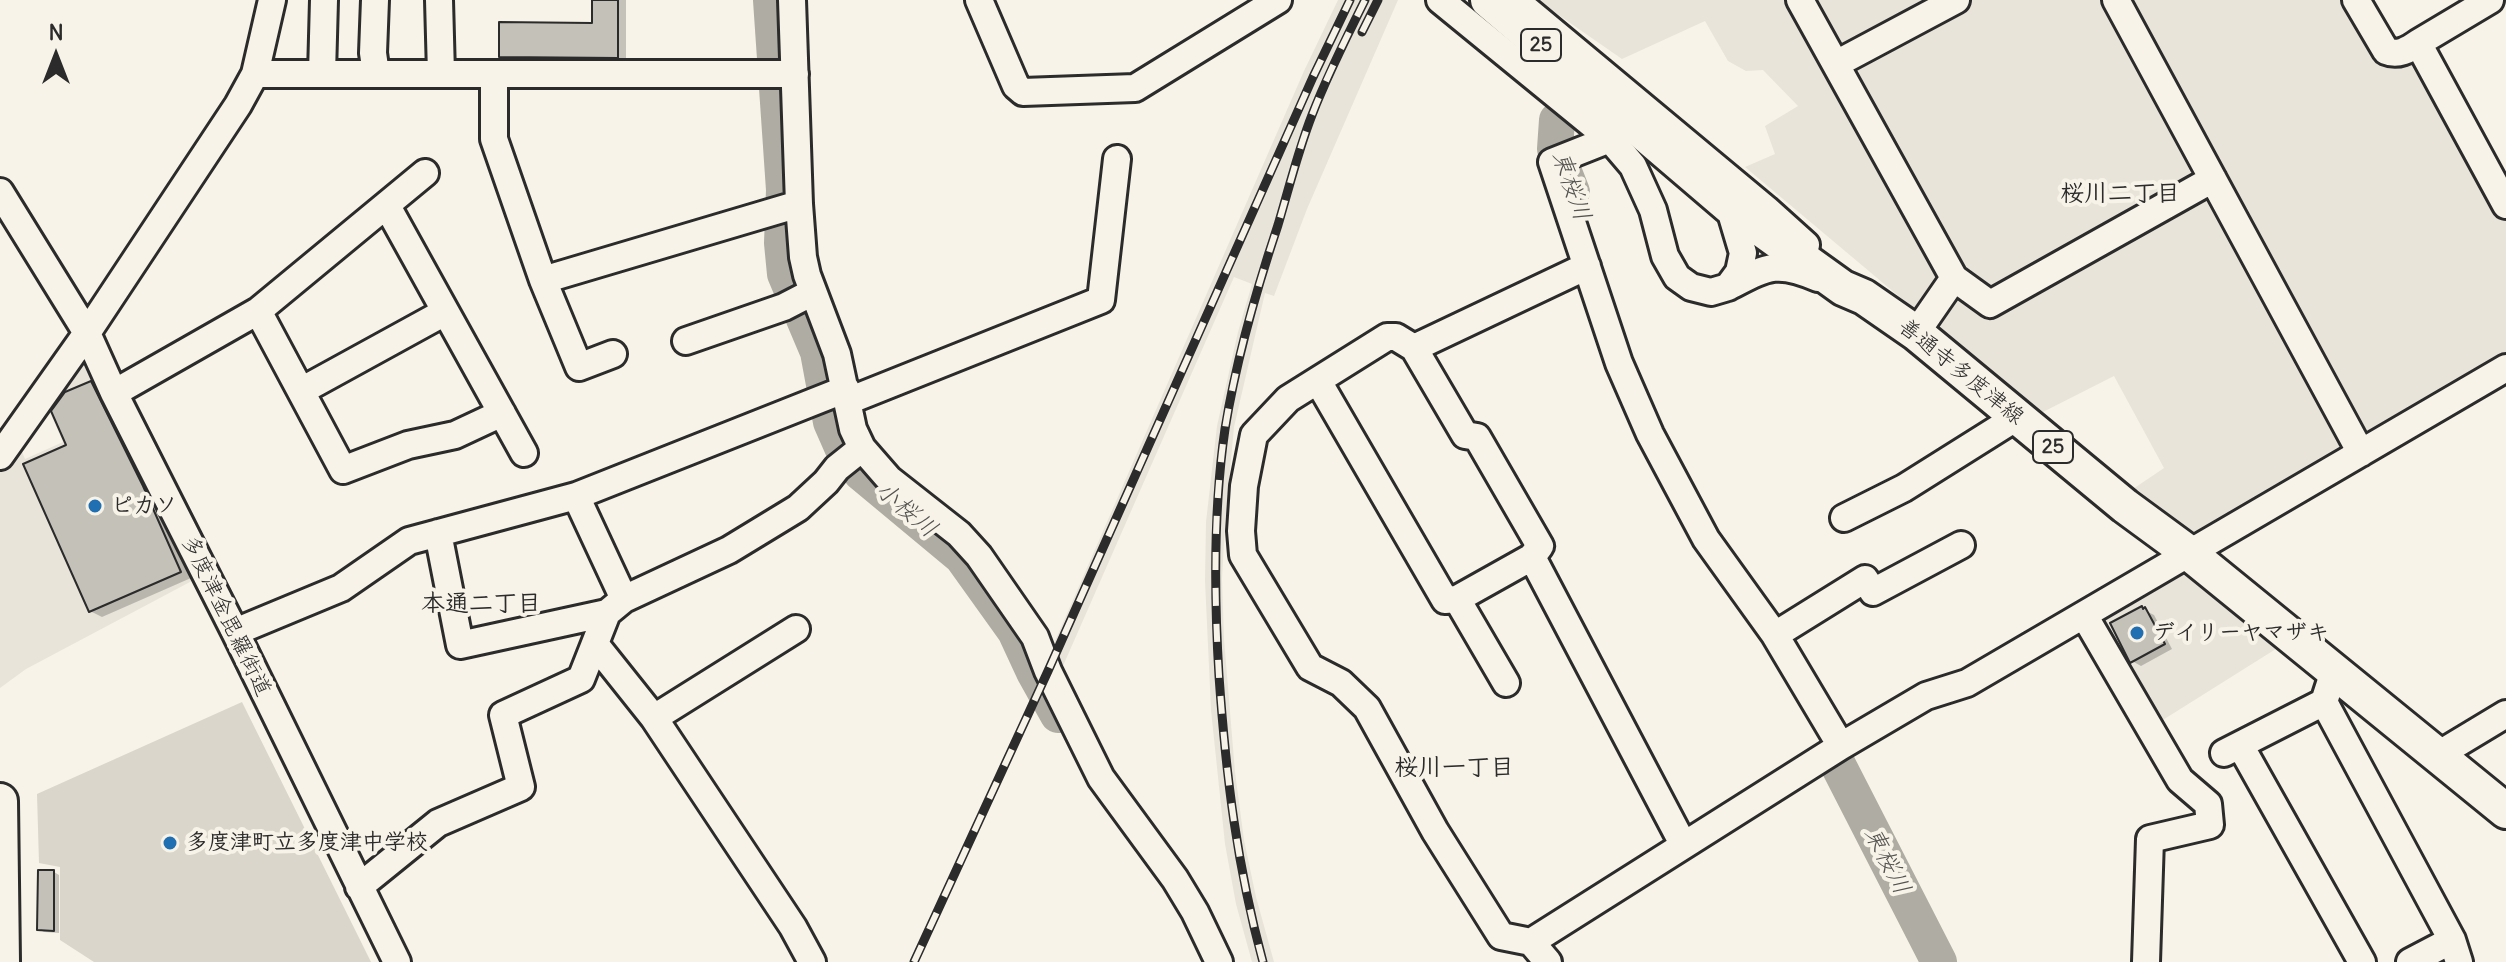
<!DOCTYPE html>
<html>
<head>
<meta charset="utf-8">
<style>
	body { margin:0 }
	#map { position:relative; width:2506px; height:962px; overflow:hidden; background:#f7f3e8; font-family:Delius,sans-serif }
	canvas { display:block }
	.north { position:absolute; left:16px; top:16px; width:80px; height:80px; -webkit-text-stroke:6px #f7f3e8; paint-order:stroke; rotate:0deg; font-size:22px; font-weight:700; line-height:32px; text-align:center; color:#2b2b2b }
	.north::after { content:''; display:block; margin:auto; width:28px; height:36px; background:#2b2b2b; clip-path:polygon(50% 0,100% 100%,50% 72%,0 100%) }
</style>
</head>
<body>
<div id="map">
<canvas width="2506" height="962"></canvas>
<div class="north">N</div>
</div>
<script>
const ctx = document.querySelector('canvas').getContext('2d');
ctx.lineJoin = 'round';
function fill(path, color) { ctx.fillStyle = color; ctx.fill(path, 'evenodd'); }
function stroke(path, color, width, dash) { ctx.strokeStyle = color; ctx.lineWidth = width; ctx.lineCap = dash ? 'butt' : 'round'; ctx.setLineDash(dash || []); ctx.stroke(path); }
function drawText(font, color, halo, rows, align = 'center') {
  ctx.font = font + ' Delius,"Klee One",sans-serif'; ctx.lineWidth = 8; ctx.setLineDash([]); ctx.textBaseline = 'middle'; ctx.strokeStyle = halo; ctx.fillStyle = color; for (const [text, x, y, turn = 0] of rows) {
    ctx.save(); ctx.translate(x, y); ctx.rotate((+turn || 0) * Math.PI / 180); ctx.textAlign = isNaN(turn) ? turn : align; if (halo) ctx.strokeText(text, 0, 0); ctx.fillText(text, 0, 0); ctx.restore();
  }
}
fill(new Path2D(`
	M1338,0h60l-91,209 -33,87 -9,-3 -31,134 -9,97 -3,55 2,60 11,133 9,68 12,57 18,65h-22l-16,-58 -11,-60 -14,-134 -6,-129 1,-59 11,-96 21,-94 14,-48 -18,-7 -186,423 -10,-20 266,-609z
	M1537,0h804l35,60 5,5 5,2h14l21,-8 85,159v142l-305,180 -68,-51 31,-21 -50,-92 -75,38 -294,-247 30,-13 -10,-28 33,-20 -35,-36 -17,1 -18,-10 -23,-40 -83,38z
	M91,362l104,213 -5,7 -164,87 -26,19v-222l17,-26 8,19 38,-17 -19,-43 33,-36z
	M2182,567l97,80 -121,76 -36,-56 -21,-53z`), '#e8e4da');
fill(new Path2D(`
	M242,702l129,260h-277l-34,-22v-73l-21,-4 -2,-69z`), '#dad6cc');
fill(new Path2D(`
	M594,0h32v62l-116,-1 -9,-5 93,-31z
	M91,383l11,7 53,105 36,83 -89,39 -12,-6 -21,-165z
	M2144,610l10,5 18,34 -31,17 -9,-5z
	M54,872l5,3v58l-15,-1 -5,-3z`), '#0003');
stroke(new Path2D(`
	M771,0l13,190 -2,53 3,31 33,78 13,70 11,25 19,26 101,84 53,74 19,41 24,43
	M1557,120l-2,29 17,43
	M1836,761l103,201`), '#afaca4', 36);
const building = new Path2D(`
	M592,0h26v58l-119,-1v-35l93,1z
	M91,381l52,105 38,86 -92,40 -66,-148 43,-19 -15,-34 14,-19z
	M2142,606l1,3 2,-2 20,37 -35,19 -20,-40z
	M38,870h16v61l-17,-1z`);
fill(building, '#c4c1b9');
stroke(building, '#2b2b2b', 2);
const minor = new Path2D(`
	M375,0l-2,53 3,21
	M439,0l2,74
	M792,0l7,204 4,53 4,18 30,79 16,75 9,19 27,31 70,55 20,22 56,81 13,34 53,107 74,101 20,33 24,50
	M979,0l37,86 7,6 112,-4 143,-88
	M1440,0l170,139 23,27 20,44 12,46 12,21 14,10 20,5 17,-5 11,-15 4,-19 -14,-47
	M1515,0l251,209 40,36
	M1800,0l154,278 -38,55
	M2116,0l245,453
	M2356,0l30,51c12,5 22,-1 32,-8
	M2490,0l-72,43 88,162
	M1836,64l120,-64
	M255,74h540
	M322,74l2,-74
	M494,74v65l49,141 36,87 34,-13
	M1610,139l-58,23 67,201 31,71 56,105 69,96 66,111
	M0,192l87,141 27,60 121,239 162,330
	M387,206l137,247
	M1954,278l36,26 223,-125
	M543,280l256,-76
	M1728,287c39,-20 48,-27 90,-9
	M258,311l85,159 65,-25 47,-10 47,-22
	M686,341l98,-34 29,-15
	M1414,348l51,87 12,2 63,109 -8,11 151,287
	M1318,381l127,219 12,-1 49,84
	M301,391l144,-79
	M114,393l144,-82 167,-138
	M848,401l253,-101 16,-141
	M0,456l87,-123 151,-228 17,-31 17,-74
	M1844,518l60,-30 113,-71
	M438,533l22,112 147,-32
	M624,599l105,-49 69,-42 28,-26 11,-14 25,-20
	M1457,599l75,-42
	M2084,615l96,165 28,24 2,21 -60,14 -4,123
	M235,632l106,-44 68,-47 167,-45 270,-107
	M1775,635l90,-56 8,13 88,-47
	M595,644l59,74 139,209 19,35
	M2334,671l-10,31 128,238 7,22
	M654,718l142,-89
	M2240,745l122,217
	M2224,753l100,-51
	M2438,755l68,-41
	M359,887l79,-64 83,-36 -18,-72 78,-36 26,-66 17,-14 -48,-103
	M1531,942l310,-196 85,-50 41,-13 539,-315
	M1548,962l-17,-20 -30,-6 -66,-105 -68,-123 -26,-25 -31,-16 -67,-112 -2,-24 3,-45 10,-51 34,-36 99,-62h9l18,11 173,-82
	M2410,962l42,-22`);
const major = new Path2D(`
	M1488,0l241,206 114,82 21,9 52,36 209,173 64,47 317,258
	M0,801l2,161`);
stroke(minor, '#2b2b2b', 32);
stroke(major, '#2b2b2b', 40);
stroke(minor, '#f7f3e8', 26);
stroke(major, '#f7f3e8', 34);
const rail = new Path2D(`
	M1362,32l16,-32
	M914,962l134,-291 265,-594 37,-77
	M1263,962c-26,-96 -37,-186 -44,-286 -5,-82 -6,-165 6,-247 11,-69 31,-138 53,-204 11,-37 20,-74 34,-110 15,-39 34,-77 53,-115`);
stroke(rail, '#2b2b2b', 9);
stroke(rail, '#f7f3e8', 6, [18]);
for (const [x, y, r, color] of [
	[95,506,8,"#1f6fb2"],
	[2137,633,8,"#1f6fb2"],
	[170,843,8,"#1f6fb2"]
]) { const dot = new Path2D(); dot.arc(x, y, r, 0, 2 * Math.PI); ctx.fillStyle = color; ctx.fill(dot); stroke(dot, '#f7f3e8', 3); }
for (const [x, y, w] of [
	[1541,45,40],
	[2053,447,40]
]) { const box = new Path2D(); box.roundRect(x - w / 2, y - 16, w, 32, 6); ctx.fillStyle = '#f7f3e8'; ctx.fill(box); stroke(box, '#2b2b2b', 2); }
drawText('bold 20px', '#2b2b2b', null, [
	["25",1541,45],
	["25",2053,447]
]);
drawText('22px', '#2b2b2b', '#f7f3e8', [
	["善通寺多度津線",1961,372,39],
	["多度津金毘羅街道",226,616,64]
]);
drawText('bold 22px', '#2b2b2b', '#f7f3e8', [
	["ピカソ",111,506],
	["デイリーヤマザキ",2153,633],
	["多度津町立多度津中学校",186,843]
], 'left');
drawText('italic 24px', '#53524f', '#f7f3e8', [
	["東桜川",1571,186,71],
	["小桜川",906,510,40],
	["東桜川",1887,861,63]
]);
drawText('bold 24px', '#2b2b2b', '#f7f3e8', [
	["桜川二丁目",2120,194],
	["本通二丁目",481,604],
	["桜川一丁目",1454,768]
]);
</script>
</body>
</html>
